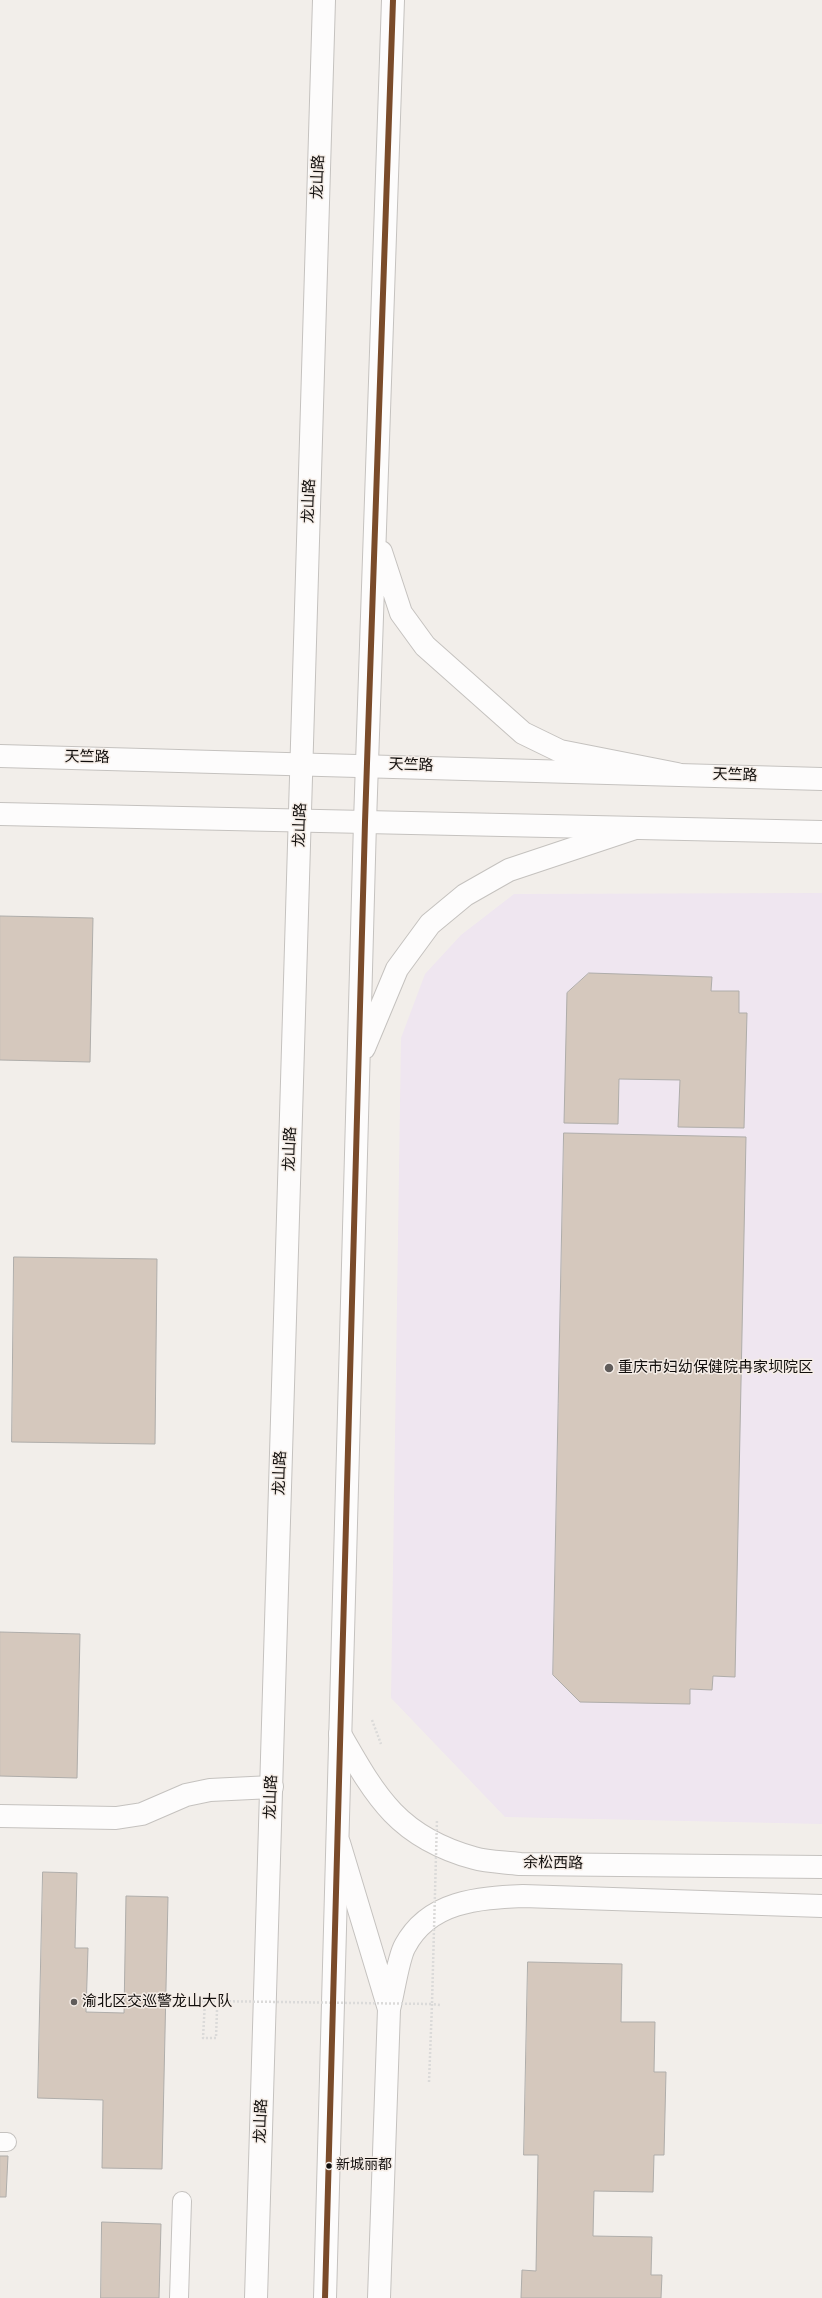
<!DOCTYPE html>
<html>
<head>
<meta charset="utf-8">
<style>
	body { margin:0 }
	canvas { display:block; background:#f2eeea }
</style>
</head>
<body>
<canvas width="822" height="2298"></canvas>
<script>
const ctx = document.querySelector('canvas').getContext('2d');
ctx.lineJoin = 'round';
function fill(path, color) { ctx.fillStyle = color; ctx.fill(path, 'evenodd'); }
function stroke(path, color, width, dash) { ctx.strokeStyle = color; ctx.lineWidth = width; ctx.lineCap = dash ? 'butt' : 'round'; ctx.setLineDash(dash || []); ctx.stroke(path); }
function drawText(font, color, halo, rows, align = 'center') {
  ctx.font = font + ' Jost,"Noto Sans SC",sans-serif'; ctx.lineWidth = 3; ctx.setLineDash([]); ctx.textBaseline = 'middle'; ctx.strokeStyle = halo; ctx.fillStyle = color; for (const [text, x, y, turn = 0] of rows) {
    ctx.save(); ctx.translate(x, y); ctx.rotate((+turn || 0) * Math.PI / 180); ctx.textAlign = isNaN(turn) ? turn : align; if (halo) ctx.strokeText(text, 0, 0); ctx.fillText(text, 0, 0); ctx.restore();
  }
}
fill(new Path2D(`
	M822,893v931l-317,-7 -114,-119 10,-660 24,-64 36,-39 53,-41z`), '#efe6f0');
const building = new Path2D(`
	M0,916l93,2 -3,144 -90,-2z
	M589,973l123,4 -1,14h28v22h8l-3,115 -66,-1 2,-47 -61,-1 -1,45 -54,-1 3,-130z
	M564,1133l182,4 -11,540 -22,-1 -1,14 -22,-1v15l-110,-2 -27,-27z
	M14,1257l143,2 -2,185 -143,-2z
	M0,1632l80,2 -3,144 -77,-2z
	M43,1872l34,1 -2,75h13l-2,64 38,1 2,-117 42,1 -6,272 -60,-1 1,-68 -65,-2z
	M528,1962l94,2 -1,58h34l-1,50h12l-2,83h-10l-1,37 -59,-1 -1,45 59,1 -1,38h11l-1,23h-140l1,-28 14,1 2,-116h-14z
	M0,2156h8l-2,41h-6z
	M102,2222l59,2 -2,74h-58z`);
fill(building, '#d5c8bd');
stroke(building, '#afadaa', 1);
const lane = new Path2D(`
	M0,2142h7
	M179,2298l3,-97`);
const street = new Path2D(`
	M0,1816l116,2 26,-4 44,-19 24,-5 62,-3`);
const secondary = new Path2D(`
	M0,756l822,23
	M0,814l822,18
	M340,1734c36,63 58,103 134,124 14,4 31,4 46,6l302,3
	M339,1843l50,166 -10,289
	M389,2009c4,-14 9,-51 16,-63 24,-45 73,-48 118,-50l299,10`);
const primary = new Path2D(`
	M381,552l20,61 24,33 98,87 37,18 117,23
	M364,1048l33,-79 33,-45 35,-29 44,-25 126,-42
	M256,2298l68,-2298
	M325,2298l40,-1476 28,-822`);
stroke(lane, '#c5c2bf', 20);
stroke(street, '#c5c2bf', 24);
stroke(secondary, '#c5c2bf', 24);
stroke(primary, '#c5c2bf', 24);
stroke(new Path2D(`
	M372,1720l9,24
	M197,2001h8l-2,37h13l1,-28
	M429,2082l3,-78 8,1`), '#dbdad9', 2.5, [2, 2]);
stroke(lane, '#fdfcfc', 18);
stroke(street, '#fdfcfc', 22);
stroke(secondary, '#fdfcfc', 22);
stroke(primary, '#fdfcfc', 22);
stroke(new Path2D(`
	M205,2001l227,3 5,-185`), '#dbdad9', 2.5, [2, 2]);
stroke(new Path2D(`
	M325,2298l40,-1476 28,-822`), '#7a4b2a', 6);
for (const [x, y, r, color] of [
	[609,1368,5,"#605c5a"],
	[74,2002,4,"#605c5a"],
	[329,2166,3.5,"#110e0c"]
]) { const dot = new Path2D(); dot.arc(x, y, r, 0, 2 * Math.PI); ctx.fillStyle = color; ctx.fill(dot); stroke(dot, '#f5ede7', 1.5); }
drawText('14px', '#110e0c', '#f5ede7', [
	["新城丽都",336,2166]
], 'left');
drawText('15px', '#110e0c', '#f5ede7', [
	["龙山路",319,177,-88],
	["龙山路",310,501,-88],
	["天竺路",87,758,1],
	["天竺路",411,766,2],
	["天竺路",735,776,2],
	["龙山路",301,825,-88],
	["龙山路",291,1149,-88],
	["龙山路",281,1473,-88],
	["龙山路",272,1797,-88],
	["余松西路",553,1864,1],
	["龙山路",262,2121,-88]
]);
drawText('15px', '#110e0c', '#f5ede7', [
	["重庆市妇幼保健院冉家坝院区",618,1368],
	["渝北区交巡警龙山大队",82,2002]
], 'left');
</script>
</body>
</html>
